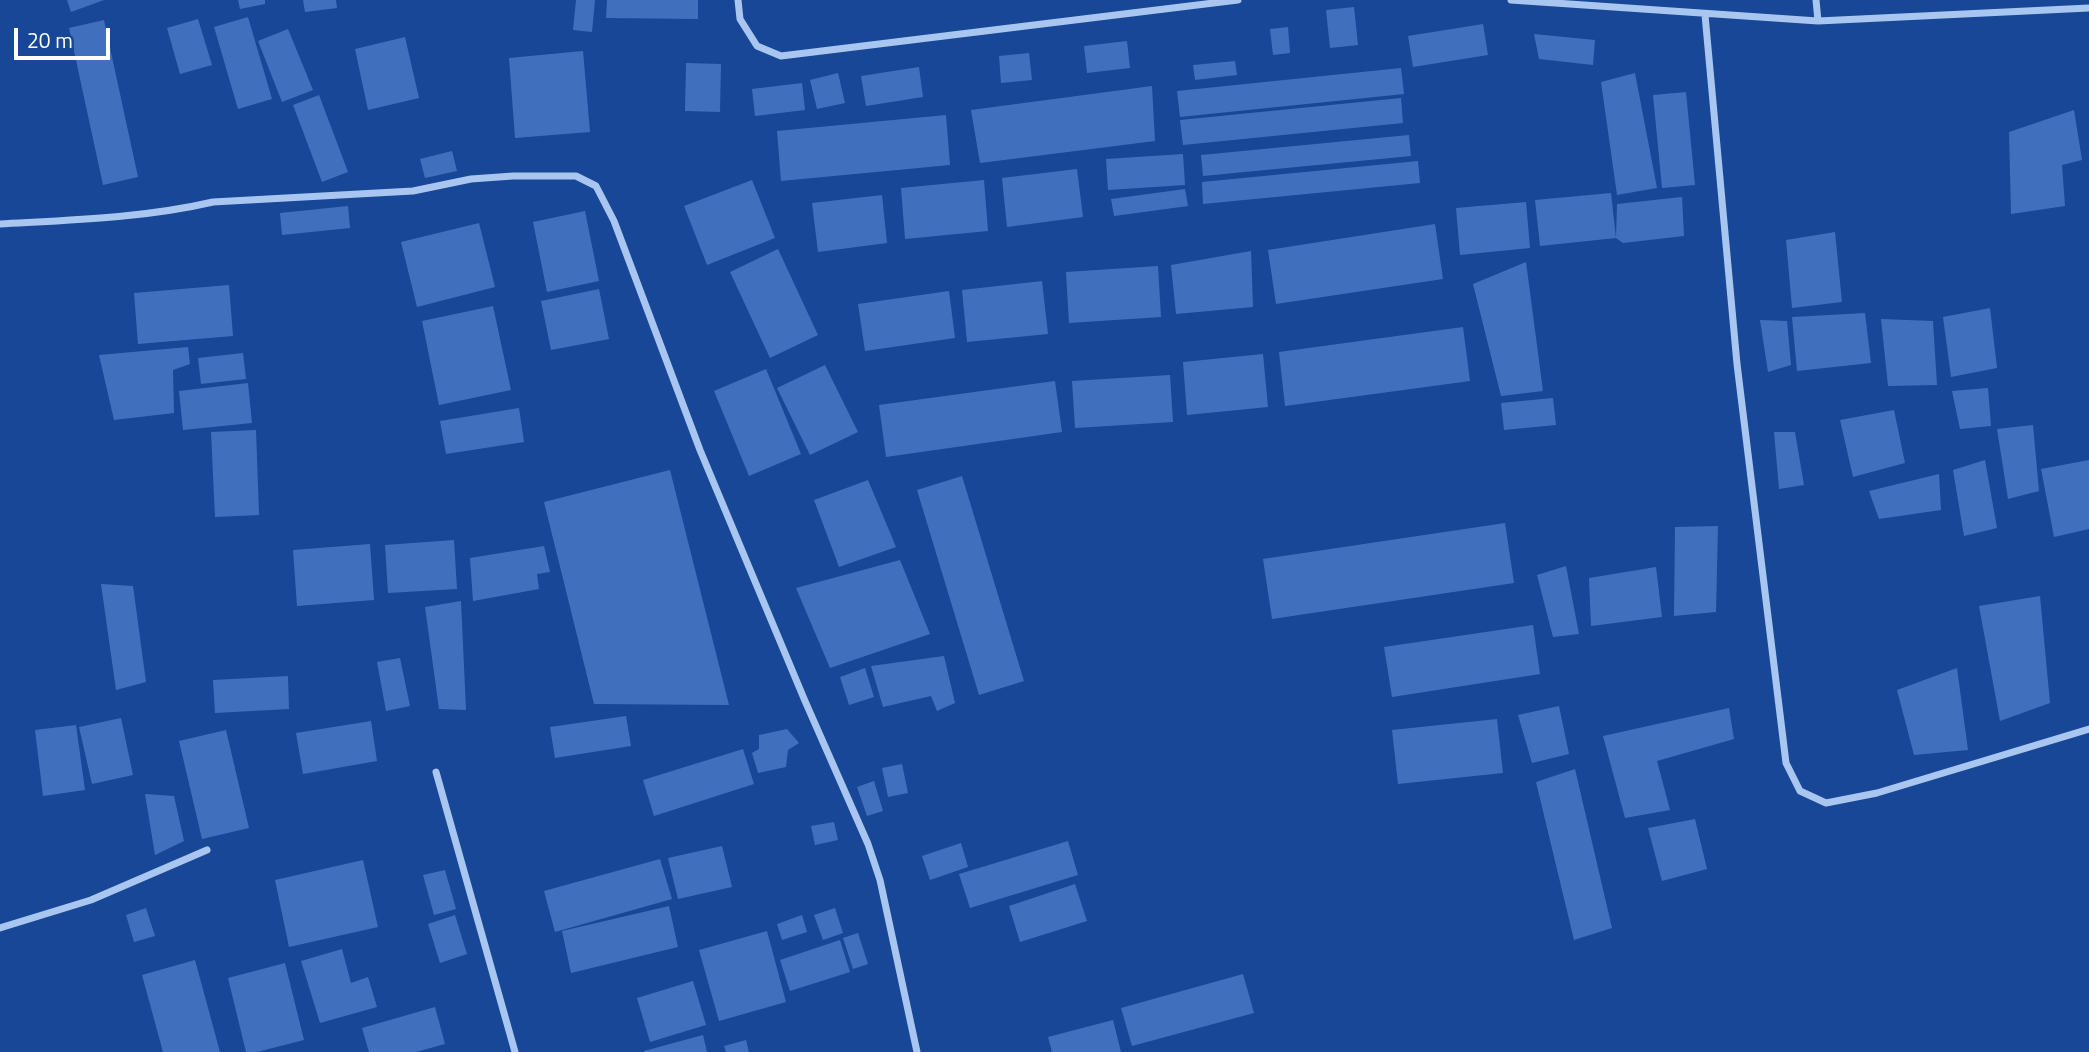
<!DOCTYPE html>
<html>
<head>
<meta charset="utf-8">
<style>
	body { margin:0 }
	#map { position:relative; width:2089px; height:1052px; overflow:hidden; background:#174796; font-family:"Titillium Web",sans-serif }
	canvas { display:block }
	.scale { position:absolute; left:14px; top:28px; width:96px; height:32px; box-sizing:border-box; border:4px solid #fff; border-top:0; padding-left:9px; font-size:21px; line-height:24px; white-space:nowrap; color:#fff; -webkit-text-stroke:5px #174796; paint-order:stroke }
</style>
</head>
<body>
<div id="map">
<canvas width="2089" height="1052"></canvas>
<div class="scale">20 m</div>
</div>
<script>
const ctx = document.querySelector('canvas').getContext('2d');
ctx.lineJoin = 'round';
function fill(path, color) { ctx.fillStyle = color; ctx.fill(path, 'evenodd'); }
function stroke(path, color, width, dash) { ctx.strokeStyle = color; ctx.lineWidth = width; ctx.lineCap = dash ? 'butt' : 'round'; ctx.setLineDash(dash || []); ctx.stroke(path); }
fill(new Path2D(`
	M67,0h37l-33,12z
	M238,0h27v4l-25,5z
	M303,0h33l1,8 -32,4z
	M576,0h19l-3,32 -19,-2z
	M607,0h91v19l-92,-1z
	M1354,7l4,38 -28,3 -4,-38z
	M248,17l24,82 -34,10 -24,-82z
	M198,19l14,46 -32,9 -13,-46z
	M104,20l34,157 -35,8 -34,-157z
	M1483,24l5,31 -75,12 -5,-31z
	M1288,27l2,26 -17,2 -3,-26z
	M288,29l25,61 -31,12 -24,-61z
	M1534,34l61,6 -2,25 -54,-6z
	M405,37l14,61 -51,12 -13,-61z
	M1127,41l3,27 -43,5 -3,-27z
	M583,51l7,81 -75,6 -6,-80z
	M1029,53l3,27 -31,3 -2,-27z
	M1235,61l2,14 -42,5 -2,-15z
	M686,63l35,1 -1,48 -35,-1z
	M919,67l4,30 -57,9 -5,-30z
	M1401,68l3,26 -224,23 -3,-26z
	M838,73l7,30 -28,6 -7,-29z
	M1635,73l22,115 -40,7 -16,-113z
	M802,83l3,27 -50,6 -3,-27z
	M1152,86l3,55 -175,22 -9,-53z
	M1686,92l9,93 -33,3 -9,-93z
	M319,95l29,77 -26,10 -29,-77z
	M1401,98l2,25 -220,22 -3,-25z
	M2074,110l8,50 -20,5 3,41 -54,8 -2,-82z
	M946,115l4,50 -169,16 -4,-50z
	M1409,135l2,21 -208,20 -2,-21z
	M452,151l5,20 -32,7 -5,-19z
	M1183,154l2,31 -77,5 -2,-31z
	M1418,161l2,22 -217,21 -1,-22z
	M1077,169l6,48 -76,10 -5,-49z
	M752,180l23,58 -68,27 -23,-59z
	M984,180l4,51 -83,8 -4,-51z
	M1185,189l3,17 -74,10 -3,-17z
	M1611,193l5,45 -76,8 -5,-46z
	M882,195l5,48 -69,9 -6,-49z
	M1682,197l2,39 -61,7 -7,-5 1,-34z
	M1526,202l4,46 -70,7 -4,-47z
	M348,206l2,22 -68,7 -2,-22z
	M585,211l14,70 -52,11 -14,-70z
	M479,223l16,64 -78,20 -16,-65z
	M1435,224l8,55 -167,25 -8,-54z
	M1835,232l7,70 -50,6 -6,-68z
	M778,249l40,86 -48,23 -40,-86z
	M1251,251l2,56 -77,7 -5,-49z
	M1526,262l17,129 -42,5 -28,-112z
	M1158,266l3,51 -92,6 -3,-51z
	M1042,281l6,53 -81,8 -5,-52z
	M229,285l4,51 -95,8 -4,-51z
	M599,289l10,50 -58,11 -10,-49z
	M949,291l6,47 -90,13 -7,-47z
	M493,306l18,84 -72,15 -17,-84z
	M1990,308l7,60 -46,9 -8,-60z
	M1865,313l6,50 -74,8 -5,-54z
	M1881,319l52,2 4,64 -49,1z
	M1760,320l27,1 4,44 -23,7z
	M1463,327l7,54 -185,25 -6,-54z
	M188,347l2,17 -17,6 1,43 -60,7 -15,-65z
	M243,353l3,26 -45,5 -3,-26z
	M1263,354l5,53 -81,8 -4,-53z
	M825,365l33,67 -48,23 -33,-67z
	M766,369l35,85 -52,22 -35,-85z
	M1170,375l3,47 -98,6 -3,-47z
	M1055,381l7,51 -176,25 -7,-52z
	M248,383l4,40 -69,7 -4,-39z
	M1988,388l3,38 -31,3 -8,-38z
	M1553,398l3,27 -52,5 -3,-27z
	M519,408l5,34 -78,12 -6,-33z
	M1894,410l11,53 -52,14 -13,-57z
	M2033,425l6,66 -31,8 -11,-70z
	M256,430l3,85 -44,2 -4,-85z
	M1774,432h21l9,53 -25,4z
	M1985,460l12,68 -33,8 -11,-66z
	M2089,460v69l-35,8 -13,-68z
	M670,470l59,235 -135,-1 -50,-202z
	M1939,474l2,36 -62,9 -10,-28z
	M962,476l62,205 -45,14 -62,-205z
	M868,480l28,67 -57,20 -25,-67z
	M1505,523l9,60 -242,36 -9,-60z
	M1718,526l-2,86 -42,4 1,-89z
	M454,540l3,49 -69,4 -3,-48z
	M370,544l4,56 -77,6 -4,-56z
	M544,546l6,26 -13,2 2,15 -66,12 -3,-43z
	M900,560l30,74 -100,34 -34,-80z
	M1566,566l13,68 -26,3 -16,-62z
	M1656,567l6,50 -71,9 -2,-48z
	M101,584l32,2 13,96 -30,8z
	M2040,596l10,107 -50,18 -21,-115z
	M461,601l5,109 -27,-1 -14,-102z
	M1533,625l7,49 -148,23 -8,-50z
	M944,656l11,47 -18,8 -6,-15 -48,11 -12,-41z
	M400,658l10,48 -24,5 -9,-49z
	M865,668l9,29 -25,8 -9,-28z
	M1957,668l11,82 -54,5 -17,-65z
	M288,676l1,33 -74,4 -2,-33z
	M1559,706l10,48 -37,9 -14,-48z
	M1729,708l5,31 -77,22 13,49 -45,8 -22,-82z
	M626,716l5,30 -76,12 -5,-31z
	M121,718l12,57 -41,9 -13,-57z
	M1497,719l6,54 -105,11 -6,-54z
	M371,721l6,40 -74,13 -7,-41z
	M76,725l9,65 -42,6 -8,-66z
	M787,729l12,14 -11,7 -2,17 -28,6 -6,-20 7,-4v-14z
	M226,730l23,98 -47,11 -23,-98z
	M743,749l11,35 -100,32 -11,-36z
	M902,764l6,29 -20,4 -6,-29z
	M1575,769l37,159 -38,12 -38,-158z
	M874,781l9,30 -16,5 -10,-29z
	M145,794l29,2 10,45 -29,14z
	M1695,819l12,50 -45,12 -14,-53z
	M834,822l4,18 -23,5 -4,-19z
	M1068,841l10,34 -108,33 -11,-34z
	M961,843l7,24 -38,13 -8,-24z
	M722,846l10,41 -54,12 -10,-41z
	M660,859l12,40 -117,33 -11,-41z
	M363,860l15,67 -89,20 -14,-67z
	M445,870l11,39 -22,6 -11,-40z
	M1075,884l12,37 -67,21 -11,-36z
	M669,906l9,41 -107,26 -9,-42z
	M146,908l9,28 -21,6 -8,-27z
	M835,908l8,25 -20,7 -9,-25z
	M455,915l12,39 -27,9 -12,-39z
	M802,915l5,17 -25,8 -5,-16z
	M767,931l19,71 -67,19 -20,-71z
	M858,933l10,31 -15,5 -10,-31z
	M840,940l10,32 -60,19 -10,-31z
	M342,949l9,34 17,-6 9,30 -57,16 -19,-62z
	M195,960l25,92h-57l-21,-77z
	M285,963l19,77 -47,12h-11l-18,-74z
	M1243,974l11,39 -122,33 -11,-38z
	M693,981l13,44 -56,17 -13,-44z
	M435,1007l10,37 -29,8h-47l-7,-24z
	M1113,1020l8,32h-69l-4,-15z
	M703,1035l4,17h-63v-1z
	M746,1040l3,12h-23l-2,-6z`), '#4070bd');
stroke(new Path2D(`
	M738,0l2,19 17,27 24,10 457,-56
	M1511,0l307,21 271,-13
	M1816,0l2,21
	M1705,15l32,349 49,399 14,28 26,12 51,-10 212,-64
	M0,224c71,-4 144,-6 213,-22l200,-11 58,-12 42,-3h63l20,10 18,35 86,229 105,251 63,143 12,36 37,172
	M436,772l79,280
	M0,928l91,-28 116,-50`), '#a9c6f1', 7);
</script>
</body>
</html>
